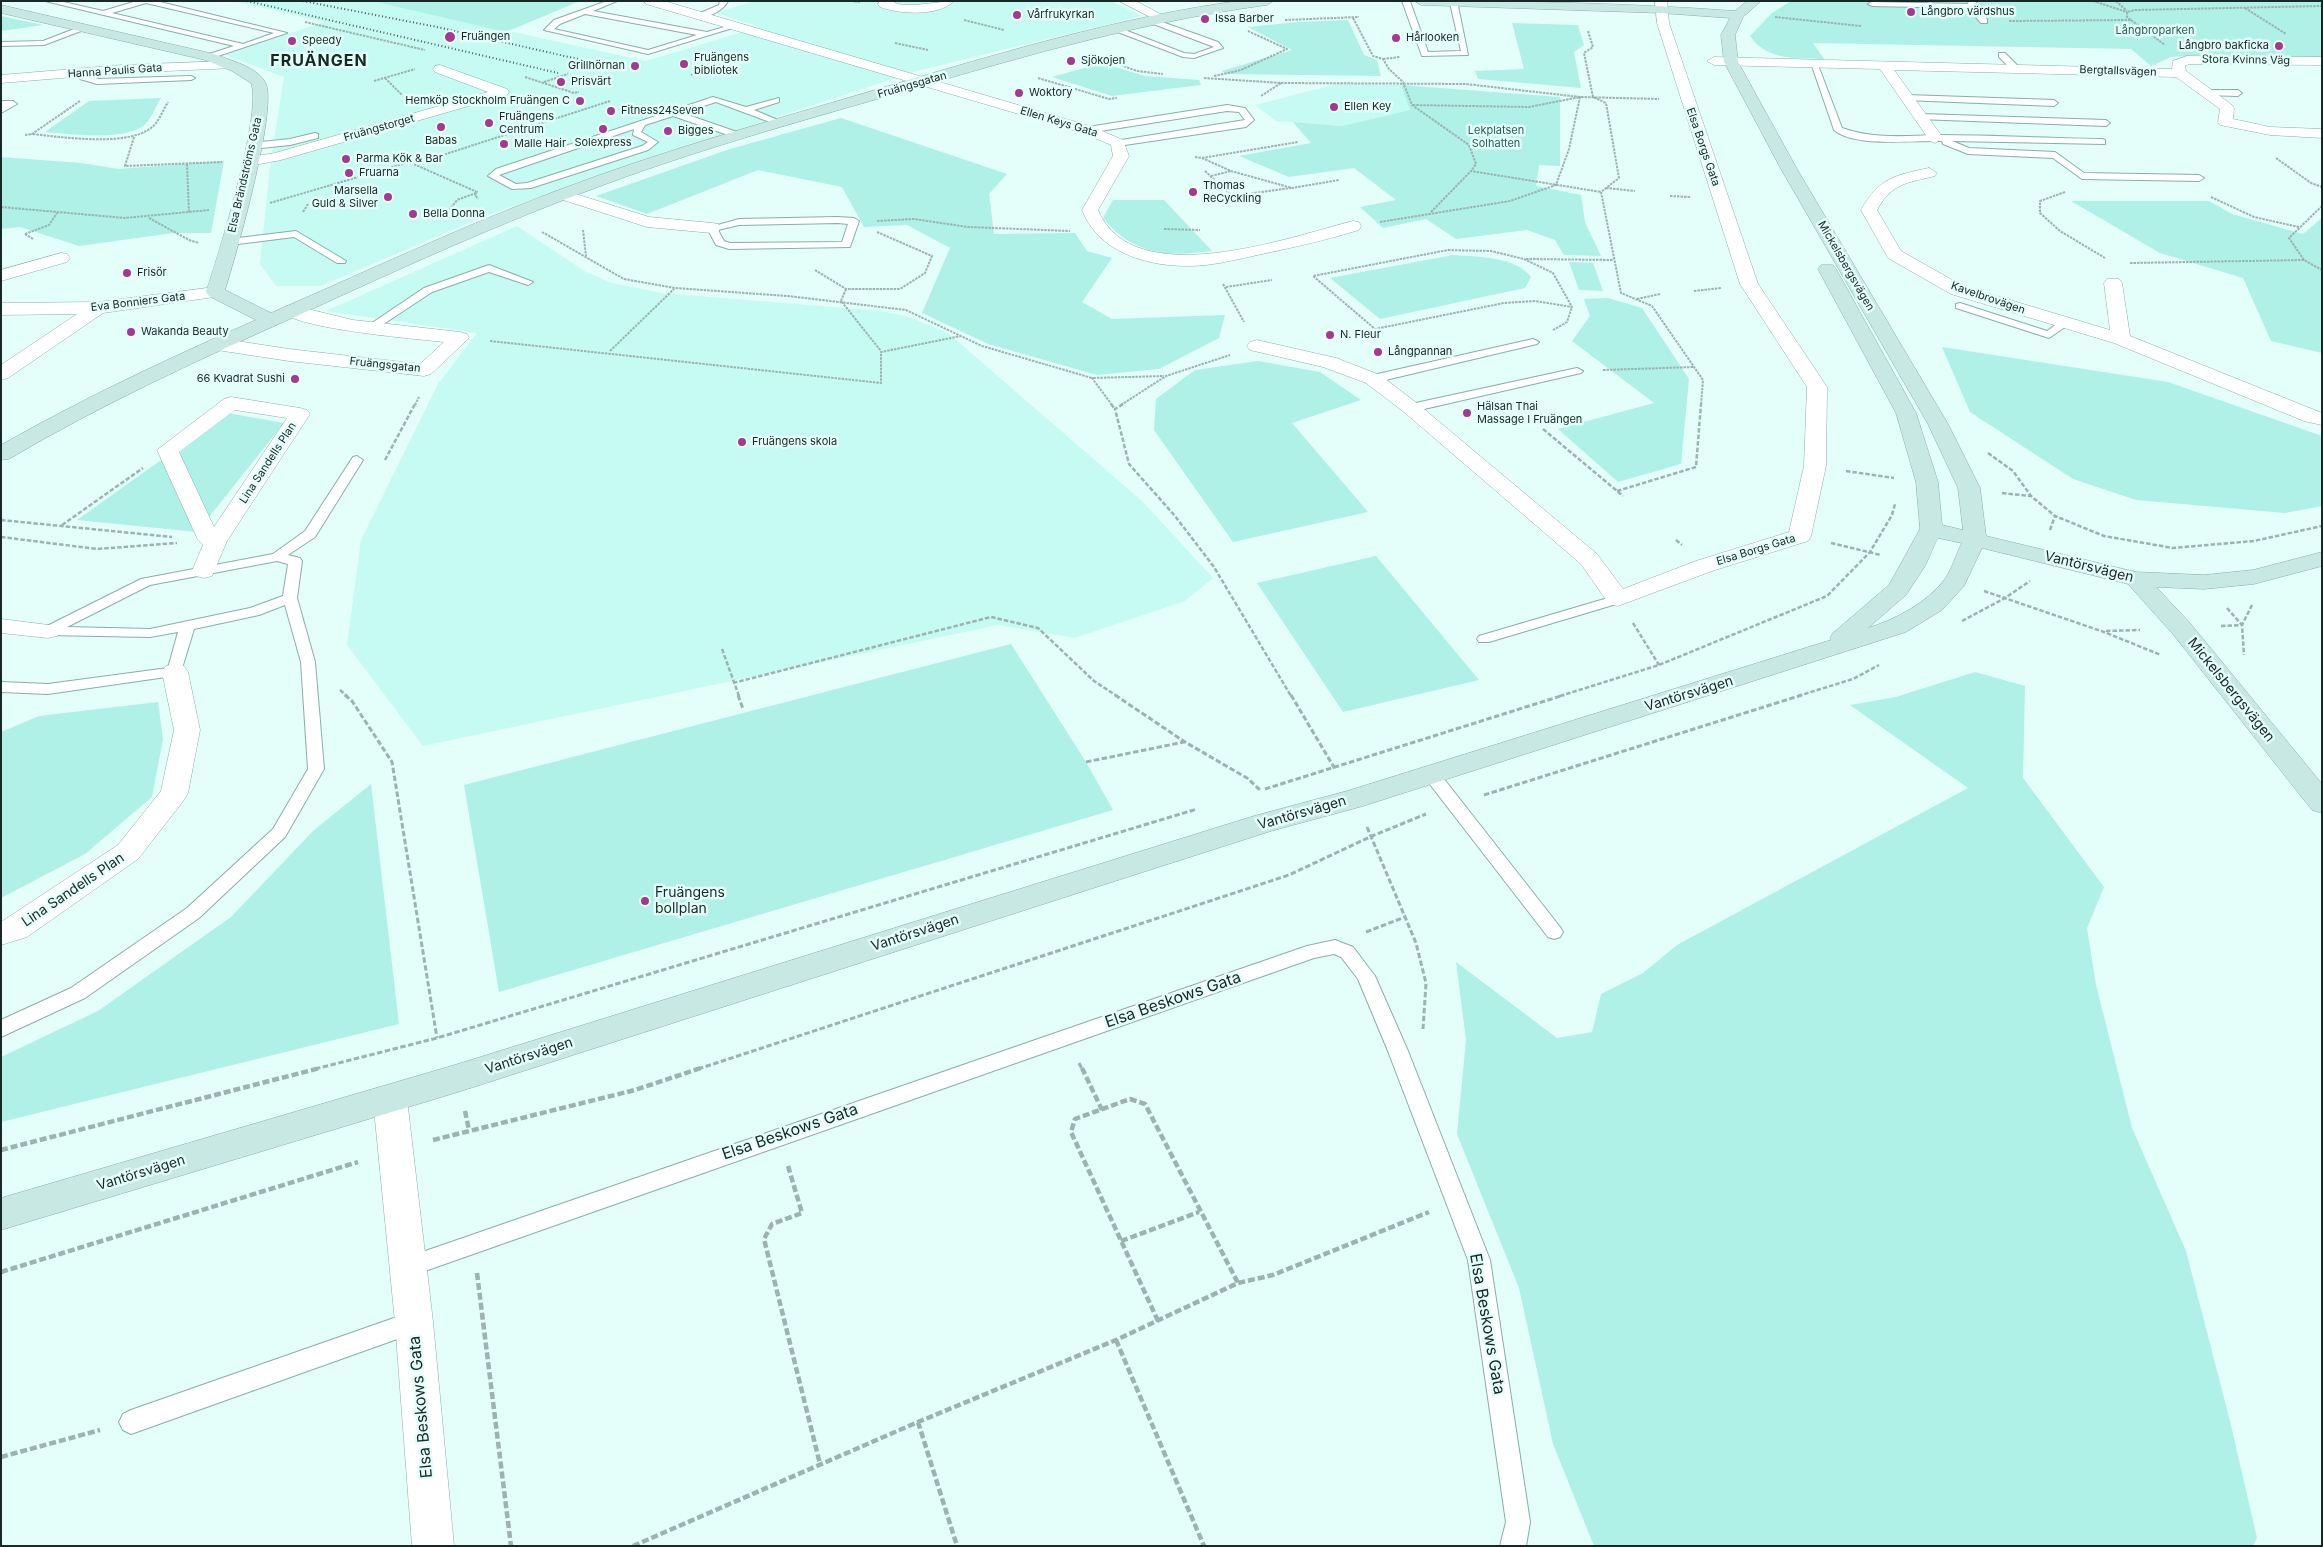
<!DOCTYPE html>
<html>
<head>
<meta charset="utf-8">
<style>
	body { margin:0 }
	#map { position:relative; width:2323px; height:1547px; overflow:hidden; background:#e4fefa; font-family:Inter,sans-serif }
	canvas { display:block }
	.frame { position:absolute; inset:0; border:2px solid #182826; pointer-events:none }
</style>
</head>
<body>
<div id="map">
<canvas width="2323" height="1547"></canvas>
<div class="frame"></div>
</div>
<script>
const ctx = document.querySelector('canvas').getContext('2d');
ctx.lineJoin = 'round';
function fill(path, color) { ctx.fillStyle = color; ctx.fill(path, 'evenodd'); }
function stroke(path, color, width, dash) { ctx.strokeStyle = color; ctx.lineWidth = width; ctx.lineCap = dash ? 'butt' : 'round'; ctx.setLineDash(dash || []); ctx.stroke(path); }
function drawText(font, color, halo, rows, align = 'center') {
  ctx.font = font + ' Inter,sans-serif'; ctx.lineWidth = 5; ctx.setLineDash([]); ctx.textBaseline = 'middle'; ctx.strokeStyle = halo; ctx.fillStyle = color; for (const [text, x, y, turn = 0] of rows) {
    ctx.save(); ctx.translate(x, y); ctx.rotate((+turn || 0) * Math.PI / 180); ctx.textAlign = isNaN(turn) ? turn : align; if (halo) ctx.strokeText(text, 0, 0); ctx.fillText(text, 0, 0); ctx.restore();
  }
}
fill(new Path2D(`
	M233,1h139l274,60 114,-34 -45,-14 40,-12h356l31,15 -225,55 -282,93 -150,52 -164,70h-45l-16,-22 10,-98 14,-89 -58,-22 98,-33z
	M1337,84l64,1 4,4 5,21 -68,16 -66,-5 -21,-16z
	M517,226l69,46 26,11 50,10 220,18 30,7 36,15 194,168 71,77 -28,23 -110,37 -77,-13 -575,121 -76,-101 14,-105 77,-156 39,-51 -151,-22z`), '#c6fbf3');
fill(new Path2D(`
	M372,1h208l-74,31z
	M1791,1h531v56l-124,-2 -27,2 -20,9 -20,-17 -318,-6 11,16c-27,-1 -57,2 -74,-23l22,-23z
	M1,16l42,9 -42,6z
	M1348,20l16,35 13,5 4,16 -155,-2 -4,-3 70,-21 -44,-23 50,-5z
	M1512,23l66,2 6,20 -10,7 7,36 -103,-9 -3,-8 49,-2z
	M1102,63l43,13 54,4 2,5 -89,11 -60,-19z
	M1401,85l159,12v69l-21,-1 -3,21 45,9 4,27 16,34 -37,-1 -9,-15 -28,-10 -71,9 -30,-20 -43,9 -23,-21 36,-7 -42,-32 -65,9 -50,-21 72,-13 -18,-21 49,4 68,-16z
	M161,98c-5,8 -11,24 -19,29 -25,14 -69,7 -97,5l44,-31z
	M841,118l166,56 -18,20 5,40 81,-1 12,18 25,7 -30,44 30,17 113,-4 -6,23 -60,31 -62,6 -109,-31 -66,-31 28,-65 -43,-23 -43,2 -22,-40 -84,-17 -111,44 -51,-18 134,-47z
	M1,157l80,6 38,6 105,-8 -13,72h-37l-95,13 -59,-19 -19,2z
	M1113,200h51l48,51c-45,6 -79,4 -109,-33z
	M2071,201h138l23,13 71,20 19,-16v135l-51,-12 -28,-63 -83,-25z
	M1453,255c25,2 62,1 78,22l-6,11 -145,31 -50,-41z
	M1569,262l24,1 10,28 -24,-1z
	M1608,298l34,10 47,71 -8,85 -63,18 -60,-53 96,-26 -82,-62 18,-25 -6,-17z
	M1942,347l226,35 154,54v70l-37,7 -149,-13 -63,-21 -103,-67z
	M1258,361l62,11 41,28 -69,23 76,89 -135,30 -79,-112 2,-31 39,-29z
	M227,413l57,10 -87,109 -120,-12z
	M1376,556l103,124 -136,32 -86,-129z
	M1011,644l75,118 27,48 -614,182 -35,-207z
	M1975,672l50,14 -2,92 81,109 -17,41 9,57 36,143 54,123 44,170 27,117 -4,8h-659l-41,-102 -34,-156 -62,-154 9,-94 -10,-78 101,76 35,-6 9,-38 42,-21 34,-28 291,-157 -118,-83 46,-8z
	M158,702l5,37 -11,58 -67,57 -84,44v-166l38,-16z
	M371,784l28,240 -398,98v-65l97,-46 133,-94 82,-86z`), '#aff0e7');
const lane = new Path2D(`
	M45,1h14l44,10 34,-10h19l131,32 -78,26h-3v-4l28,-9zM146,3l128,30 -31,11 -131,-31z
	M607,1h10l-24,10 114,21 28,-8 4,2 -91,28 -104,-24 10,-10zM585,14l112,21 -49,15 -94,-21 6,-5z
	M720,1h8c-4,9 -20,17 -30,17v-4l21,-9z
	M1402,1h8l18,51 33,-1 -11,-48 7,-2 11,54 -46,1z
	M1969,1h8l-3,5 13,13v4h-6l-13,-15 -96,-2 -4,-2 4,-2 96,2z
	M1151,18l67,24 5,6 -29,10 -11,-1 -73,-28 7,-2 67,26 10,1 20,-7 -66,-25 -1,-2z
	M82,26l7,2 -45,17 -43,1v-4l42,-1z
	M1999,53h6l13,13v4h-6l-13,-13z
	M1811,63l7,2 24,63c31,11 62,8 95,7 55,0 110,3 165,4l3,1v4l-153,-3 17,7 86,4 29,21 115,2 5,3 -5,3 -117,-2 -29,-21 -85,-4 -25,-10 -1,-3c-27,-1 -87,7 -108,-11z
	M85,70h6l1,2 -4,4 10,3 93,-3 4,2 -4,2 -94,4 -17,-5 -1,-2z
	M2207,90h31l4,3 -4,3 -34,-1v-4z
	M1907,95l147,5 4,3 -4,3 -150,-6 -1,-2z
	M713,97l33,10 33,-9v4l-25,8 31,13 -7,2 -62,-23 -34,11 58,20v4h-6l-61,-21 -28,9 -4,7 17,10 -10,8 -117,38 -19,1 -24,-13 8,-7zM634,129l-1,6 15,7 -6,4 -115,37 -11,1 -17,-9z
	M1,101h12l4,3 -16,9z
	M1227,105l18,3 9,12 -8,7 -128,19 -3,-1v-4l130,-21 -6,-8 -12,-1 -139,22 -4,-3 4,-3z
	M1921,114l185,6 4,3 -4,3 -188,-7 -1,-2z
	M315,133l3,1v4l-28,7 -38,4 -4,-3 4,-3 38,-4z
	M838,217l16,1 5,3 -9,26 -121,2 -13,-4 -9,-17 32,-9zM838,223l10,1 -6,18 -112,1 -6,-2 -6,-11 21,-5z
	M296,231l50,30 -1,2h-8l-43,-26 -64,8 -5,-3 5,-3z
	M489,265l44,17 -5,3 -39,-13 -57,20 -59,39 -4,1 -6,-3 61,-41z
	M1960,303l87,28 14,-10h8l2,2 -22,15 -93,-30v-4z
	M1533,339l6,3 -2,2 -164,39 -6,-4 6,-4z
	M1577,368l6,3 -2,2 -170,39 -6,-4 6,-4z
	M357,456l6,4 -48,77 -27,18 12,3 2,3 -5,37 18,64 9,107 -39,68 -86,81 -114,80 -84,39v-17l70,-32 116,-80 86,-79 35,-60 -7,-107 -16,-57 -26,10 -65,14 -14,46 -132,19 -47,-2v-10l47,2 120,-16 10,-36 -28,5 -102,-2 -7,-4 2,-3 98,-49 132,-25 32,-23 48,-74zM277,561l11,3 -5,32 -33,12 -100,21 -83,-2 83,-42z
	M1618,595l7,4 -2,3 -134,40h-10l-2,-3 2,-3z
	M1431,769l6,1 123,157 3,5 -3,5 -6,2 -6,-2 -123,-159 -2,-4 2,-4z
	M1335,940l18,7 22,29 33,75 82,209 40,262 -4,24h-26l6,-24 -38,-262 -80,-209 -30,-72 -17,-22 -7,-3 -20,4 -906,319 -8,-3 -3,-7 3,-7 8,-3 899,-311z
	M414,1311l8,4 3,7 -3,7 -8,4 -283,101 -8,-4 -4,-8 4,-8 8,-4z`);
const street = new Path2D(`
	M644,1h20l429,126 30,13 6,16 -31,54c35,84 192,27 255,11l6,1 2,4 -2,4c-32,10 -64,17 -97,24 -19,4 -38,9 -56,11 -47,5 -106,-8 -124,-55l31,-54 -2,-11 -28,-12 -437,-129z
	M880,1h13c5,9 48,0 61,0 -16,16 -55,13 -74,6l-2,-3z
	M1119,1h17l30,16 -2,3h-8z
	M1655,1h12l2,22 89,261 69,103 -1,79 -15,70 -3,5 -96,30 -94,35 -9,-2 -28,-40 -177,-152 -38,-29 -43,-16 -73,-17 -3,-4 3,-4 7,-2 79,18 44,17 38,29 179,150 26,35 73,-28 93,-29 15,-66 3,-79 -67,-103 -83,-261z
	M2187,56l135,1v8l-133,-1 -4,2 1,5 46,34 2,3 -1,11 37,8 52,2v9l-52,-3 -50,-10 -2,-3 2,-13 -44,-32 -282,-7 49,68 -8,5 -5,-2 -50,-72 -166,-4 -7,-4 7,-4 458,12 1,-8z
	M229,61l7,4 -2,3 -112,5 -121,10v-8l121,-10z
	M440,65l67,24 2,3 -2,3 -226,65 -32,6 -8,-5 3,-3 31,-5 213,-61 -53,-20 -2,-3 2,-3z
	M1929,168l8,5 -2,3c-28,7 -43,7 -58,34l24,41 62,35 147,44 -6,-47 3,-4h12l3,4 8,53 192,77v12l-18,-4 -190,-78 -163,-49 -63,-36 -27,-48c18,-32 34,-35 68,-42z
	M563,190l86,27 63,6 6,1 2,4 -2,4 -6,1 -65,-6 -90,-29 -2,-3z
	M61,253l6,1 3,4 -3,4 -66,19v-11z
	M215,287l6,1 3,4 -3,4 -118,17 -95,65 -7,2v-15l76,-51 -76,1v-12l97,-1z
	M291,305l62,15 107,12 7,2 2,4 -38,36 -7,2 -135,-15 -72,-11 -7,-2 -3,-4 3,-4 7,-2 72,11 131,15 24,-22c-26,-3 -150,-13 -162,-31l2,-4z
	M231,397l69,11 7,2 3,4 -83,127 -15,35 -8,2 -8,-2 -4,-5 11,-26 -5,-5 -41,-90 67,-51zM235,410l52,8 -73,109 -35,-75z
	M1,619l56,7 3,5 -3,5 -9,2 -47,-5z
	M175,664l9,2 4,6 12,58 -12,63 -4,7 -46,59 -111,78 -26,8v-23l117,-77 43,-54 13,-61 -12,-58 4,-6z
	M390,1085l12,4 5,10 26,223 21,224h-42l-17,-224 -22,-223 5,-10z`);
const secondary = new Path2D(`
	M1238,1h35l-6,4c-135,18 -263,57 -393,95 -91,26 -182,52 -271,85 -103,38 -204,84 -304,130 -99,44 -197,89 -290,144l-8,1v-15c83,-47 168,-87 255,-125l-47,-24 -3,-4c12,-35 57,-181 45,-209l-19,-12 -27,-11 -204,-47v-8l213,49c15,6 45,13 52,30 11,28 -30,171 -41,206l46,23c108,-47 215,-98 326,-137 98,-35 198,-62 298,-92 113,-33 226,-67 343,-83z
	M1415,1c107,0 213,2 320,10l12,-10h14l-18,16 -8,18 3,27 59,107 151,255 32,64 6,48 150,36 68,3 49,-5 69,-18v14l-68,18 -50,5 -48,-2 34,36 132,161v29l-10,-3 -140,-177 -44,-49 -146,-36 -18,38 -22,24 -36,22 -543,174 -92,25 -813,261 -457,138v-32l457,-134 796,-248 93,-25 484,-151 -1,-2 3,-5 56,-48 31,-56 -4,-47 -20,-69 -78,-144 3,-4h12l3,4 80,144 22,69 4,43 21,5 -5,-42 -30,-64 -147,-255 -57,-107 -3,-27 9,-17 -69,-5 -240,-8zM1938,538l24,5c-6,11 -10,26 -17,36 -18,24 -49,40 -77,49l38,-33 19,-29z`);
stroke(lane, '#87afa9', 2);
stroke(street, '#87afa9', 1);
stroke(secondary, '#87afa9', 1);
stroke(new Path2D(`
	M851,1l9,1
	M2093,1l34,11
	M2116,1l11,10
	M2245,8l41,26
	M1775,17l86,9
	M1353,18l20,38 10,3 6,10 14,13 9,23 57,40 7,19 -5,7
	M964,20l40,10
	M1285,20l74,-3
	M2131,20l34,25
	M2009,21l122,-1 -4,-3v-5l8,-2 187,-4
	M305,22l120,28
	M1588,31l5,16 -9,6 9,44 13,6 13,75 -18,14 20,101 31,13 51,74 -2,25
	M895,43l33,7
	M1104,59l33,12 26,3
	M1383,59l17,-2
	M691,75l54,-18
	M1214,76l27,-6 46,-21 -39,-18
	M525,77l49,16 5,-1
	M385,78l17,17
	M1038,78l71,21 8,-1
	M1204,78l78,5 184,1 114,13 79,2
	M374,81l41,-12
	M544,82l24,-8
	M1261,96l20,-13
	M80,101l-48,33c30,3 94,13 119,-6 8,-6 12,-18 17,-26
	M25,135l7,-1
	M134,137l-9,29 97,-4
	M1195,157l7,1 96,-16
	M1202,158l29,13 61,17 47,-8
	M2276,158l35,25 11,4
	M418,163l192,-62
	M187,164l2,49
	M1205,171l27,25 59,-8
	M1211,176l20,-5
	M1606,188l29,3
	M2065,192l-25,9v12l20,18 45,27
	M1670,196l20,1
	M2211,197l43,20 45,10
	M270,203l139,-41 68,30 -2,3 3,4
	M2322,206l-33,32 15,22 18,10
	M1,207l124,11 84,-8
	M452,209h-2l7,-9 19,-7
	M303,212l5,-8
	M1431,212l40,-41 130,21
	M149,218l40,22 10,3
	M877,221l37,-2 54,8 102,4
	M1380,222l130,-21 46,-16 13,-36 11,-52 -51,10 -117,-2
	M1164,229l36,1
	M583,230l3,26
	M542,232l82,47 51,9 113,8 118,14 76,36 110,32
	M25,234l8,5
	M25,234l24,-9 8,-12
	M1448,250l43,1 33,8 29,14 19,34 -37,-6 -31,2 -129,26 -62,-53z
	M1526,259l87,1
	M2130,263l174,-3
	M815,270l31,19h54l25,-16 7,-17 -55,-24
	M1223,284l21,38
	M1226,287l46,-7
	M846,289l-5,12 40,50
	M1694,291l27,-3
	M1637,299l23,-5
	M1553,330l14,-8 5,-15
	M490,341l391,42v-31l80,-16
	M610,351l64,-62
	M1603,370l91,-3
	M415,405l4,-8
	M1112,405l-20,-27 72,-2
	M1121,405l45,-29 64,-21`), '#9db3b0', 2, [2.5, 1]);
stroke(new Path2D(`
	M1111,404l4,5
	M1123,404l-8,5 14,55 46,52 39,51 77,129
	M1543,429l80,67
	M1988,453l25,18 18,25 24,20 49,20 69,12 81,-7 68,-15
	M385,460l30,-56
	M1846,471l48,7
	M1617,491l79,-24 5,-63
	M2002,493l28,3
	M1,520l171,17
	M62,525l81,-57
	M2050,530l5,-14
	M1,537l96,12 80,-6
	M1676,540l6,5
	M1831,543l50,12
	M1984,591l120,41 57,23
	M2227,608l15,17 2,30
	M1962,621l43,-23 25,-17
	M1633,623l26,42
	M2221,626l21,-1 10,-20
	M2106,631l34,-1
	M722,649l17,47
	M733,683l258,-66 47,11 56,53 23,15
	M340,690l7,6
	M1560,696l99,-31 168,-69 43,-44 22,-37 3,-11
	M1798,696l55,-17 26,-14`), '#9db3b0', 2.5, [4.5, 2]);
stroke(new Path2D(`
	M345,695l7,6 40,61 45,276
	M738,695l5,14
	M1115,695l70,47 62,36 13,12
	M1291,695l44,74
	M1086,762l98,-20
	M1265,789l299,-94
	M1484,795l318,-100
	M1367,827l49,116 10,40 -3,46
	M1366,932l39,-15
	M1079,1063l3,6
	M315,1069l122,-31 760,-229
	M698,1069l591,-194 83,-39 54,-22`), '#9db3b0', 3, [5.5, 2.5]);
stroke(new Path2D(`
	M1082,1068l20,42
	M465,1111l4,19
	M433,1140l202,-50 66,-22
	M1,1150l319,-82
	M788,1166l14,47 -30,11 -8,15 56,225
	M1121,1241l78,-29
	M1,1272l357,-110
	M477,1273l34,273
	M1158,1321l-87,-189 4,-13 55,-20 15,5 93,179
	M1116,1340l88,206
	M918,1422l39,124
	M1,1457l99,-27
	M633,1546l285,-124 198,-82 122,-57 35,-8 156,-63`), '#9db3b0', 4.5, [7, 3]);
fill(lane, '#fff');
fill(street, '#fff');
fill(secondary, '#c8e8e4');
stroke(new Path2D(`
	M247,1l311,72
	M303,1l134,26 154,35`), '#4a5d5a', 2, [1, 2.5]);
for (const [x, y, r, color] of [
	[1911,12,5,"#a73794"],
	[1017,15,5,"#a73794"],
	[1205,19,5,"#a73794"],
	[450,37,6,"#a73794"],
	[1396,38,5,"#a73794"],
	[292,41,5,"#a73794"],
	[2279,46,5,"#a73794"],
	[1071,61,5,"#a73794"],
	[684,64,5,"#a73794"],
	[635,66,5,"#a73794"],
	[561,82,5,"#a73794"],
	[1019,93,5,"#a73794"],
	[580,101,5,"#a73794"],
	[1334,107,5,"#a73794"],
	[611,111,5,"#a73794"],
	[489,123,5,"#a73794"],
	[441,127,5,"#a73794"],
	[603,129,5,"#a73794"],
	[668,131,5,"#a73794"],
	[504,144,5,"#a73794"],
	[346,159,5,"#a73794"],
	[349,173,5,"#a73794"],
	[1193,192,5,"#a73794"],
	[388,197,5,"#a73794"],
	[413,214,5,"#a73794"],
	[127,273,5,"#a73794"],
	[131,332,5,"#a73794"],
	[1330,335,5,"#a73794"],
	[1378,352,5,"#a73794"],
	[295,379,5,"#a73794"],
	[1467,413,5,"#a73794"],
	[742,442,5,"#a73794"],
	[645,901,5,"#a73794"]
]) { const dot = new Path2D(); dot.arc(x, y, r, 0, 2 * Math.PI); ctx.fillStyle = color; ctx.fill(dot); stroke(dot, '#e4fefa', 2); }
drawText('11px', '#182826', '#e4fefa', [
	["Långbro värdshus",1921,12],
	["Vårfrukyrkan",1027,15],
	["Issa Barber",1215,19],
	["Fruängen",461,37],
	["Hårlooken",1406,38],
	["Speedy",302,41],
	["Långbro bakficka",2269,46,"right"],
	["Fruängens",694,58],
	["bibliotek",694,71],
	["Sjökojen",1081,61],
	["Grillhörnan",625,66,"right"],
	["Prisvärt",571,82],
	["Woktory",1029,93],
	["Hemköp Stockholm Fruängen C",570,101,"right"],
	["Ellen Key",1344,107],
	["Fitness24Seven",621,111],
	["Fruängens",499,117],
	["Centrum",499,130],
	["Bigges",678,131],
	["Babas",441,141,"center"],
	["Solexpress",603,143,"center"],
	["Malle Hair",514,144],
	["Parma Kök & Bar",356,159],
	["Fruarna",359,173],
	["Thomas",1203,186],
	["ReCyckling",1203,199],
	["Marsella",378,191,"right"],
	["Guld & Silver",378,204,"right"],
	["Bella Donna",423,214],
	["Frisör",137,273],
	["Wakanda Beauty",141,332],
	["N. Fleur",1340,335],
	["Långpannan",1388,352],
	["66 Kvadrat Sushi",285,379,"right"],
	["Hälsan Thai",1477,407],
	["Massage I Fruängen",1477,420],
	["Fruängens skola",752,442]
], 'left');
drawText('11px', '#2d5e58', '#e4fefa', [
	["Långbroparken",2155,31],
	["Lekplatsen",1496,131],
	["Solhatten",1496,144]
]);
drawText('11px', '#182826', '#e4fefa', [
	["Stora Kvinns Väg",2246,60,1],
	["Hanna Paulis Gata",115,71,-4],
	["Bergtallsvägen",2118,71,2],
	["Fruängsgatan",912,85,-16],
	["Ellen Keys Gata",1059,122,17],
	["Fruängstorget",379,128,-16],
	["Elsa Borgs Gata",1703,147,71],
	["Elsa Brändströms Gata",245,175,-77],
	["Mickelsbergsvägen",1846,266,60],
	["Kavelbrovägen",1988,298,19],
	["Eva Bonniers Gata",138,302,-7],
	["Fruängsgatan",385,365,6],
	["Lina Sandells Plan",268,463,-57],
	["Elsa Borgs Gata",1756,550,-17]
]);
drawText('14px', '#182826', '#e4fefa', [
	["Vantörsvägen",2089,567,14],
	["Mickelsbergsvägen",2231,690,51],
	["Vantörsvägen",1689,694,-17],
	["Vantörsvägen",1302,813,-16],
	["Lina Sandells Plan",73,890,-34],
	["Vantörsvägen",915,933,-18],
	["Vantörsvägen",529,1056,-18],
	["Vantörsvägen",141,1173,-17]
]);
drawText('14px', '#182826', '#e4fefa', [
	["Fruängens",655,893],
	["bollplan",655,909]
], 'left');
ctx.letterSpacing = '1px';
drawText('bold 16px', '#182826', '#e4fefa', [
	["FRUÄNGEN",319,61]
]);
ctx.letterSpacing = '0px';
drawText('16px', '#182826', '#e4fefa', [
	["Elsa Beskows Gata",1173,1000,-19],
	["Elsa Beskows Gata",790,1132,-19],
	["Elsa Beskows Gata",1487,1324,80],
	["Elsa Beskows Gata",421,1407,-95]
]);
</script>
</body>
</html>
